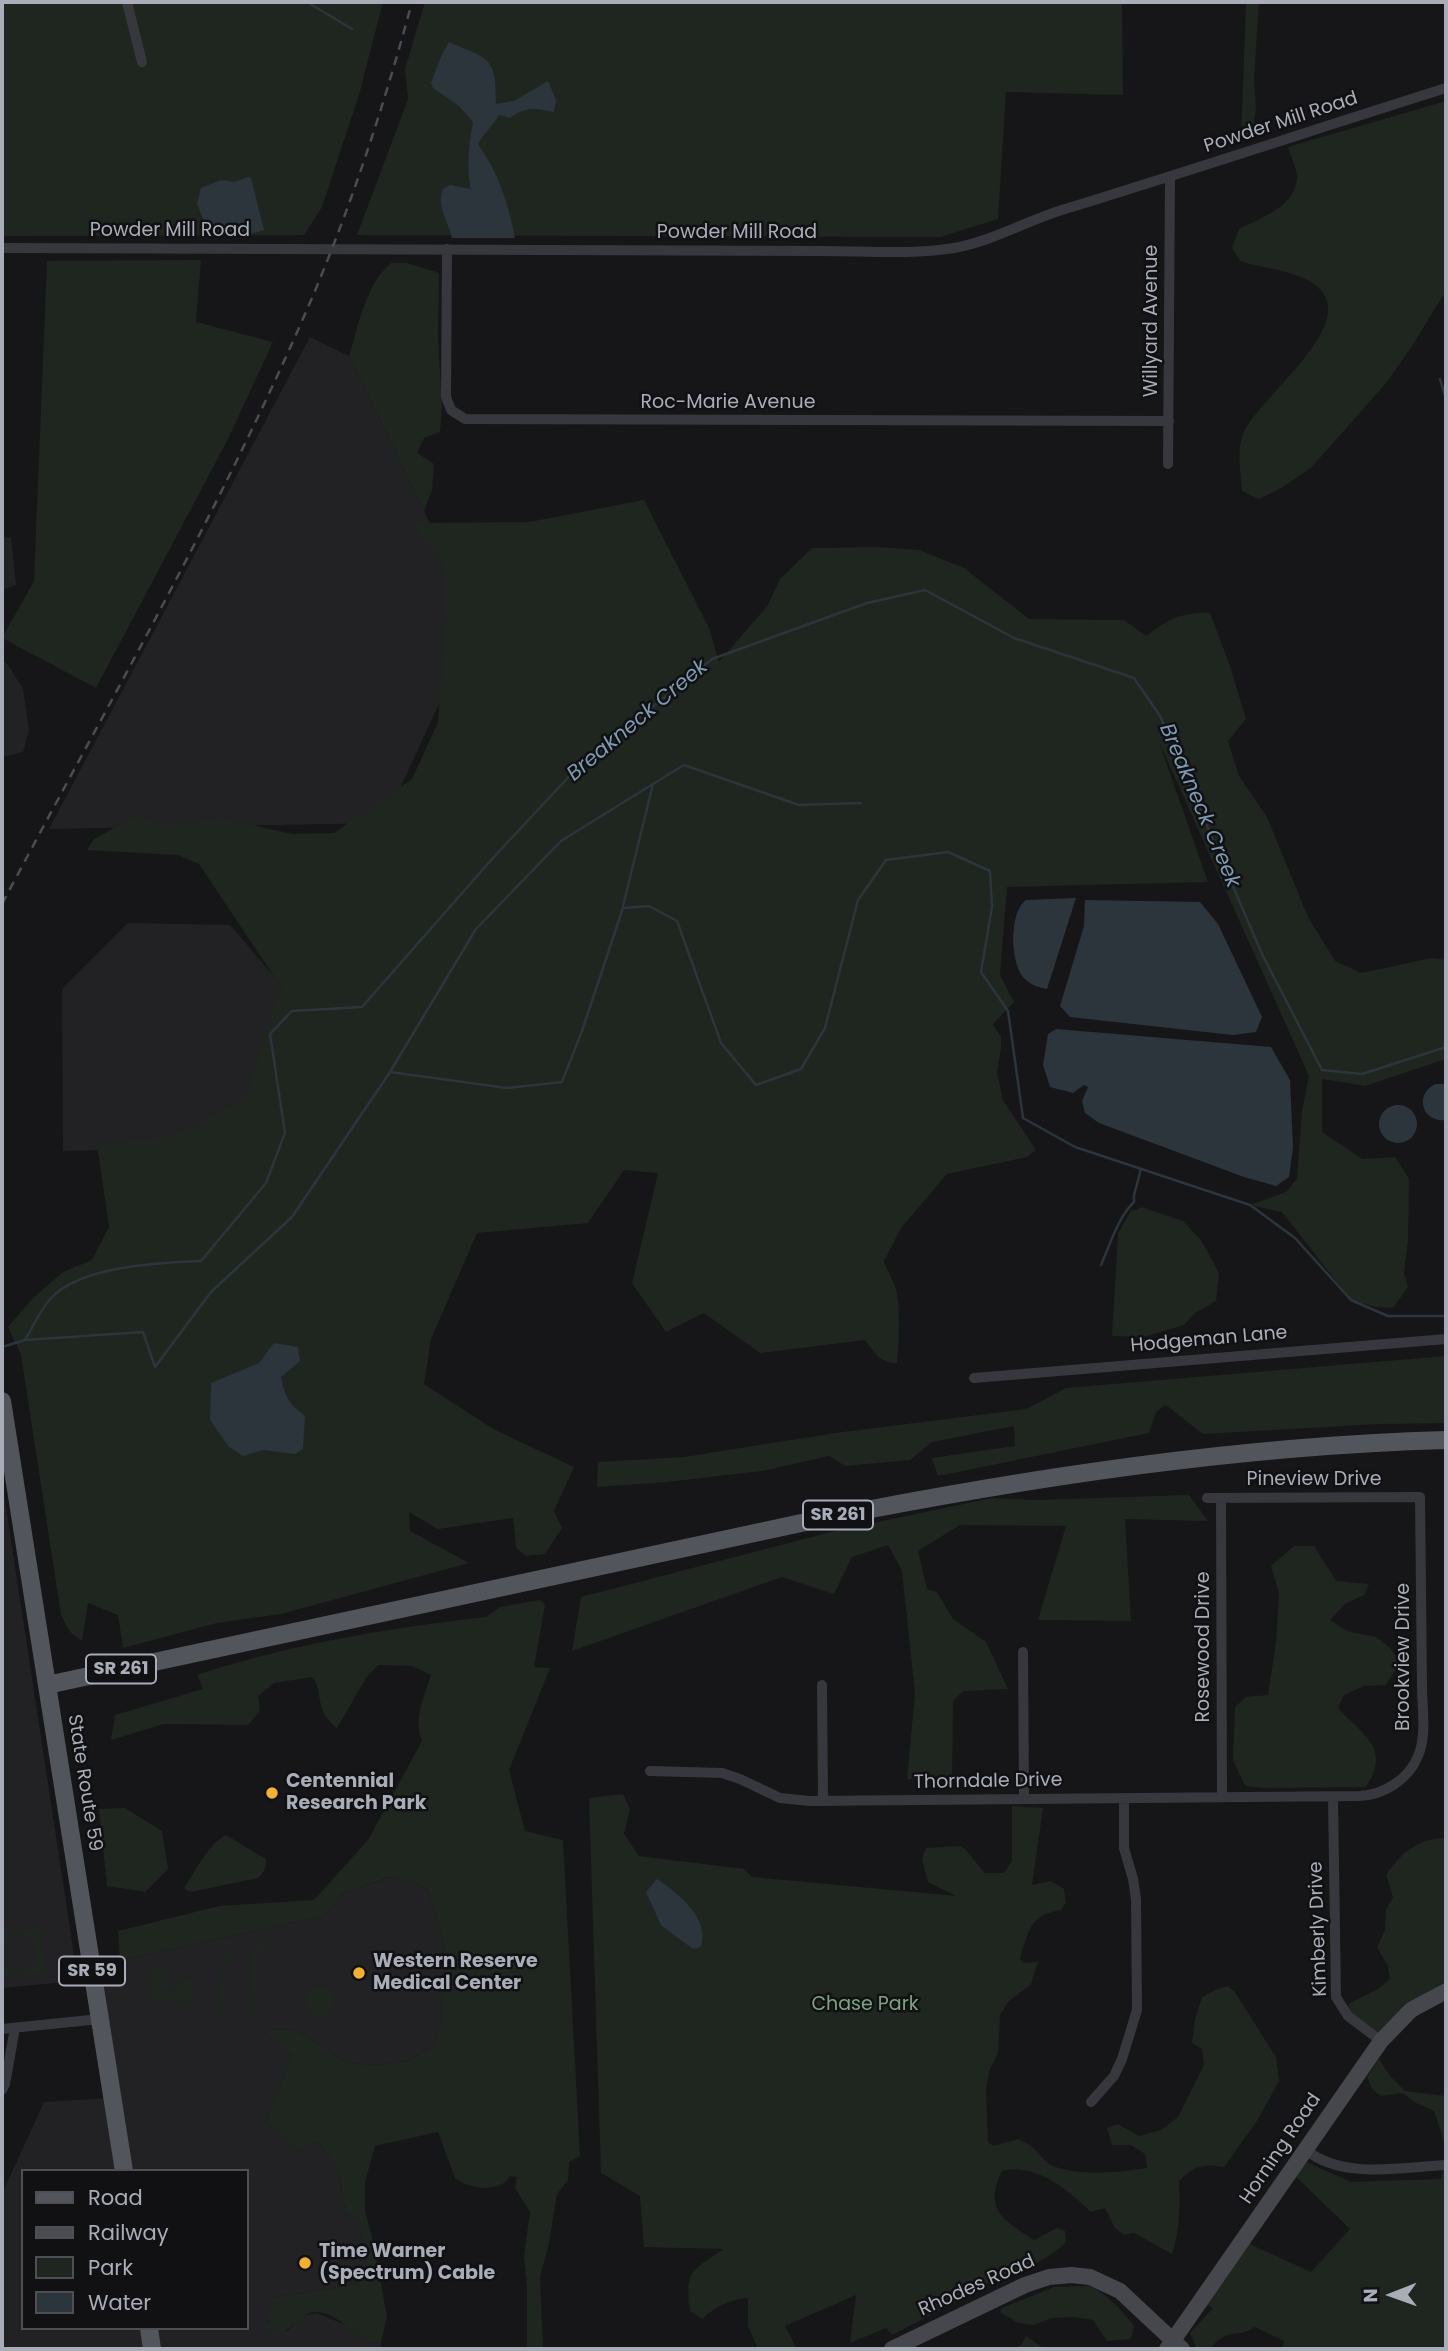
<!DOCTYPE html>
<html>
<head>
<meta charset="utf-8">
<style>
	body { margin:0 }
	#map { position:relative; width:1448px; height:2351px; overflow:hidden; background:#161618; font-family:Poppins,sans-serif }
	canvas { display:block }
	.frame { position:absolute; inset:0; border:4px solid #a8adb8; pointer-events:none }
	.legend { position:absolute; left:21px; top:2169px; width:228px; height:161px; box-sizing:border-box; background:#111113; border:2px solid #4d4f55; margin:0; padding:9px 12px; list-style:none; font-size:21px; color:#a8adb8 }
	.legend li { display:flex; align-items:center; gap:14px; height:35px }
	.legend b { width:35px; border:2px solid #4d4f55 }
	.north { position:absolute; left:1357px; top:2260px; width:70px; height:70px; -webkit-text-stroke:5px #111113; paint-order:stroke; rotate:269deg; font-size:19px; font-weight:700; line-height:28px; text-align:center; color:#a8adb8 }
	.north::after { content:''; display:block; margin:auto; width:24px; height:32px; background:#a8adb8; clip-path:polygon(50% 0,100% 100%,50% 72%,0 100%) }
</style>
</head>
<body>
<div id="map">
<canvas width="1448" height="2351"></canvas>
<div class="frame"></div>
<ul class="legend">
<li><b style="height:9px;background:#53555c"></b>Road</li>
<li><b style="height:9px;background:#4a4c52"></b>Railway</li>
<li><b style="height:19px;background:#1e261f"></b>Park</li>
<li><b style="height:19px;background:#2c353c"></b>Water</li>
</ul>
<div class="north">N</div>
</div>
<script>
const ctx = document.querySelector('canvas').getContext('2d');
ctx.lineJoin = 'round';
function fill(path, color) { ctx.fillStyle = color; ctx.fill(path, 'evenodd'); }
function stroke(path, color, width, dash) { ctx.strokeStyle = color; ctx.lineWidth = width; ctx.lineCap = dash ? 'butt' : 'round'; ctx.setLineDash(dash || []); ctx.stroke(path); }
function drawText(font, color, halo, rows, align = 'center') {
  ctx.font = font + ' Poppins,sans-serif'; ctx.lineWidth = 5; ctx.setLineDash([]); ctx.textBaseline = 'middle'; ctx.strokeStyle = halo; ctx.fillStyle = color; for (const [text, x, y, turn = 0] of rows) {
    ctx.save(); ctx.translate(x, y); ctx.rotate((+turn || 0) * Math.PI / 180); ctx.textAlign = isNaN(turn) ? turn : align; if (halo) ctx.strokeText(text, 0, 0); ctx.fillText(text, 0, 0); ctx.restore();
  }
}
fill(new Path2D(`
	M310,337l39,19 103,213 16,72 -84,182 -335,6z
	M2,537l9,1 5,47 -14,5z
	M2,660l6,5 15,24 6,41 -6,22 -21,5z
	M128,923l102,2 54,63 -32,110 -78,50 -111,3 -1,-162z
	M2,1481l76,500 -76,7z
	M391,1877l24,6 13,7 16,52 -3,83 -8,21 -26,15 -30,4 -30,-2 -50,-33 -35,-1 30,27 -26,65 32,28 20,-7 20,27 8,46 11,-2 9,50 -4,15 -8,7 -80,12 -6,26 19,8 15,-15 14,-3 33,13 20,17 12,-1v7h-379v-155l42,-92 68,-4 -3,-74 -7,-57 18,-7 204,-44 19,-23zM23,2171h224v157h-224z`), '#222225');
fill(new Path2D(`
	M2,2h381l-24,93 -37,112 -18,28 -302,1z
	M425,2h697l1,93 -117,-3 -8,127 -58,18 -583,-2 51,-136 -3,-30z
	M1246,2h13l-5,76 2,29 -4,32h-11z
	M1446,101v190l-36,58 -24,34 -75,85 -33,22 -19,9 -17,-8c-1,-16 -5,-39 0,-54 13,-40 134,-121 65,-157 -21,-11 -45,-12 -67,-19l-8,-13 7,-19c21,-11 54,-21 58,-49 1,-10 -6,-23 -9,-33z
	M201,260l-5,62 77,20 -46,99 -131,247 -94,-50 32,-57 13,-320z
	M391,263h16l32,10 -1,65 4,68 -2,26 -16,6 -7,15 17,11 -2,26 -8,21 -75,-155c10,-31 16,-71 42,-93z
	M644,500l65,128 10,34 49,-57 12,-26 32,-31 64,-1 43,3 45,18 65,51 95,1 22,16c22,-17 35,-24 64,-23l20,53 16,53 -18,22 11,35 28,41 41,100 27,44 26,12 71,-15 14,2v99l-81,27 -43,-7v53l40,27 33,-2 14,22 -1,61 -4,33 4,14 -15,21 -17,-1 -25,-7 -69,-88 -32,-7 36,-13 11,-13 5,-68 7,-35 -150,-334 49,140 -201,5 -7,88 14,27 -21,22 8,13v11l-4,25 6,27 33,50 -9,7 -80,17 -46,54 -17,33c3,9 7,16 11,25 6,14 4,62 2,77 -17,0 -22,-10 -32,-23l-105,13 -56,-40 -38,19 -34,-49 26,-110 -34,-3 -36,53 -111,10 -46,106 -7,45 71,46 79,37 -20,44 8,17 -17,26 -19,2 -10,-8 -3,-30 -75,11 -29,-17 1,19 59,32 -188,51 -64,9 -94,25 -5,-33 -30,-12 -6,38 -12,-9 -9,-17 -40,-260 -13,-28 25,-29 30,-26 29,-12 17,-33 -12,-83 67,-6 24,-8 58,-33 28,-92 9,-18 -10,-12 -74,-111 -21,-9 -91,-5 7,-11 45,-25 19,12 64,-8 70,16 42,-1 78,-54 26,-57 8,-105v-49l-34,-45 117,-1z
	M1141,1207l42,14 18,19 18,33 -3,28 -21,12 -11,12 -41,12 -31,-1 6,-102 13,-24h7z
	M1446,1356v67l-67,1 -176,10 -37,-29 -10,7 -7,21 -211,43 -6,-18 83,-12 -1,-20 -82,16 -22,18 -65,6 -16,-10 -67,15 -95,11 -70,5 1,-25 86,-5 151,-24 191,-24 40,-21z
	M1189,1495l19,26 -83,-2 6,102 -93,-1 28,-94 -106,-1 -42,26 9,38 10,3 16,27 33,23 22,47 -45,2 -10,10 -1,77 -45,1 8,-86 -13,-122 -14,-26 -36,12 -18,37 -52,-17 -210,74 9,-54 254,-66 157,-33 45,2z
	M1294,1546h20l22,35 33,3 -5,11 -19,9 -15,16 17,11 29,6 14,11 10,14 -14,23 -22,1 -20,9 -6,13c24,27 54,39 28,79l-102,1 -19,-2 -12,-26 2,-53 11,-10 22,-2 8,-53 3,-49 -8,-27z
	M540,1600l5,5 -11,62 16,1 -41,102 16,61 38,9 17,316 -11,6 -1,18 -11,14 -8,49 -9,34 3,72h-16v-61l-3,-31 6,-45 -15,-24 2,-11 -7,-1c-9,18 -42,13 -55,2l-17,-46 -63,14 -10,36v29l9,34 13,72 -6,25 -12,1c-15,-11 -47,-43 -67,-26 -10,8 -15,14 -27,19l-6,-4v-20l5,-15 80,-12c23,-18 4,-48 3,-71l-11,1 -8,-46 -20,-27 -20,8 -32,-29 26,-65 -30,-27 35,1 50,33 30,2 30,-4 26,-15 8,-21 3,-83 -16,-52 -13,-7 -25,-6 -47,16 -19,23 -204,44 -2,-29 101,-25 95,-6 54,-60 54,-99c-9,-23 2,-43 9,-66l-19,-9 -34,-1 -12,13 -29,50c-25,-20 -12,-36 -25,-51l-38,6 -16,13 2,15 -12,14 -84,-1 -53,16 4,-25 88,-26 -6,-14c93,-31 192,-47 289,-58l14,-10z
	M623,1794l7,15 -6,25 15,22 105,13 8,8 204,19 -28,-14 -6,-23 4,-11 34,-2 5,3 20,24h19l8,-12v-55l31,2 -11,77 19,-4 13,8 2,14 -5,7c-32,6 -31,18 -41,48l3,5 15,-1 -7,22 -23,18 -8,13 -2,38 -9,18 -3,19 2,52 5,4 25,-7c5,3 11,5 15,9 7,6 11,14 20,18 29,11 65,6 94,2l-2,-14 -14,-9h-19l-5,-17 11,-4 21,12 22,-6 17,-13 26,-52 -2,-16 -10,-6 3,-24 7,-22 13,-7 13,-4 6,5 42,66 3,24 -22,40 -33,46c-20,-4 -31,-1 -45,14 1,26 1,49 -7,73l-38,-21 -10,2 -9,-7 -10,-20 -14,4c-24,-23 -55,-49 -89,-41 -19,39 2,49 32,69l23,-12 8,3 1,11c-16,18 -69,42 -93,44l2,6 -83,43 -6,-7 -36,15 6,-48 -71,31 12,23h-39l-10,-23v-28c-18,1 -33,9 -46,21l-12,-8c-5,-43 2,-40 34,-62l-80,-2 -4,-51 -39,-23 -12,-375z
	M125,1808l37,23 6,38 -23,23 -38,-6 -8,-77z
	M226,1835l40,24c1,7 -2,14 -8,19l-68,14 -6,-4c11,-16 24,-44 42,-53z
	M1446,1838v143c-26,14 -45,30 -65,52l-26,-10 -7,-19 30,-15 12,-10 -2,-13 -11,-19 8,-17 1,-20 7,-13 -7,-22c17,-24 31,-36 60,-37z
	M40,1929l5,44 -29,4 -11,-3 -3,-8 18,9 17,-13 -2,-20 -20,-9 -13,9v-9z
	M265,1943l1,6 -8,1 -3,59 7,1 1,3 -20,1 -1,-4 9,-1 2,-59 -7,-2z
	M236,1950v5l-9,2 -4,52 8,2 -1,2h-18l-1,-3 8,-1 4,-52 -8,-3z
	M155,1967l12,3v15l5,8 7,-13 6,-2 7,2 1,28 -6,-6h-38l1,-31z
	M305 2002a15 15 0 1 1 30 0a15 15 0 1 1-30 0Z
	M1379,2059l11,17 15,15 41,5v51l-12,-36 -18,-8 -14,-10 -21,3 -9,-7 -5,-12z
	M1446,2157v192h-164l2,-8 -29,-14c-13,9 -24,4 -33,11 -13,8 -6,11 -25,11l-7,-16 23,-25 -12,-7 42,-60 68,31 39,-43 -59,-57 9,-13 51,23 90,-3z
	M1089,2286c16,6 35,26 45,40l-3,13 -24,2 -14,-21 -18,-3 -23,1 -19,7 -15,-2 -18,-11 2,-4 52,-21z
	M1026,2336l19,13h-33l9,-4z`), '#1e261f');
fill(new Path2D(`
	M449,42c42,18 47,15 47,62l18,-3 34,-20 8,19 -2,12c-17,-4 -29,-6 -44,6l-11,-3c-7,12 -15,18 -21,29 20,28 31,61 37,94h-63c-4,-18 -16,-32 -9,-49l7,-4 21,4c-5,-21 -2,-45 2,-67l-14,-16 -26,-18 -2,-5 11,-29z
	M248,177l3,1 13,52 -15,4 -42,-6 -10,-24 4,-16 20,-8 13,2z
	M1076,898l-29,91c-10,-2 -18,-5 -24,-12 -13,-16 -14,-65 3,-77z
	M1085,900l115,2 18,22 44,93 -6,15 -23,3 -163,-18 -10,-11 24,-80z
	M1056,1029l215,18 19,33 3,68 -4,29 -13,9 -32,-9 -145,-54 -14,-10 -3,-12 6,-14 -4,-2 -11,8 -23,-6 -7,-22 5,-31z
	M1435,1084h11v36c-24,3 -32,-25 -11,-36z
	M1379 1124a19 19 0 1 1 38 0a19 19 0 1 1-38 0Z
	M274,1343l24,4 2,14 -19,16c4,20 8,27 24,39l-2,33 -8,5 -32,-4 -20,6 -14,-9 -19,-27 1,-37 48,-20z
	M657,1879c21,14 53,39 44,68l-8,2 -32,-24 -15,-33z`), '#2c353c');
stroke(new Path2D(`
	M307,2l45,27
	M1440,379l6,20
	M623,906l30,-122 31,-19 115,40 62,-2
	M390,1072l86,-143 85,-88 92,-57
	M1101,1265c9,-20 17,-48 33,-63v-7l7,-26
	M25,1340c8,-13 15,-30 26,-42 30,-32 107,-35 150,-37l65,-78 19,-50 -15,-99 22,-23 70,-4 130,-148 85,-91 135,-109 155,-56 58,-13 89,48 120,40 26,38 102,238 60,116 40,4 84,-27
	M2,1347l23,-7 118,-8 12,35 56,-75 81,-75 98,-145 117,16 55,-6 20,-51 41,-123 26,-2 28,15 44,122 35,42 45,-16 24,-41 33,-128 28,-40 62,-8 42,19 2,36 -11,65 27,39 15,107 52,29 175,58 45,33 56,62 37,16h58`), '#2c353c', 2.5);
stroke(new Path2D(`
	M127,2l15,60
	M2,248l819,3c44,0 90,4 133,-3 39,-7 74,-28 111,-39 127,-39 254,-81 381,-121
	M447,249l-1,148 5,13 14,9 704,2
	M1168,464l2,-286
	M974,1378l472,-39
	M1221,1498l1,299
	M1023,1652l1,147
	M822,1685l1,116
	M650,1771l72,2 18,6 40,19 29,3 550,-5c25,-1 50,-17 59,-40 9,-20 4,-48 4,-70 -1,-63 -1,-126 -2,-189l-213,1
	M1333,1797l3,200 12,19 33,25
	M2,2029l98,-10
	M2,2090l3,-6 10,-56
	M1091,2102l23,-26 8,-17 15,-49 -1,-111 -3,-20 -9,-31v-50
	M1306,2150c37,30 96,17 140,15`), '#37383d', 10);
stroke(new Path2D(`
	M892,2349l133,-64 24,-8 22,-2 19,2 30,14 62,58
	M1167,2349l214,-308 30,-31 35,-19`), '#45474d', 16);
stroke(new Path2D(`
	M2,1401l122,770
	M47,1685l773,-166c206,-41 416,-73 626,-79
	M149,2328l3,21`), '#53555c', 18);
stroke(new Path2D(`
	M2,904c102,-193 212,-383 300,-583 45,-102 81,-211 110,-319`), '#4a4c52', 2.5, [9, 7]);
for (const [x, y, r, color] of [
	[272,1793,7,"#f2b134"],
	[359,1973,7,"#f2b134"],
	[305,2263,7,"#f2b134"]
]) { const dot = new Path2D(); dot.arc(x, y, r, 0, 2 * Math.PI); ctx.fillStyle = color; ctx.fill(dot); stroke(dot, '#111113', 2.5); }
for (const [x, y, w] of [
	[838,1515,70],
	[121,1669,70],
	[92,1971,66]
]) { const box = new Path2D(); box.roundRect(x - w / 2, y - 14.5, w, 29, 5); ctx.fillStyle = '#111113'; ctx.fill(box); stroke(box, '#a8adb8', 2); }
drawText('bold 18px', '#a8adb8', null, [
	["SR 261",838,1515],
	["SR 261",121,1669],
	["SR 59",92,1971]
]);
drawText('19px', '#a8adb8', '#111113', [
	["Powder Mill Road",1281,123,-18],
	["Powder Mill Road",170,231],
	["Powder Mill Road",737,233],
	["Willyard Avenue",1152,321,-90],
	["Roc-Marie Avenue",728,403],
	["Hodgeman Lane",1209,1340,-5],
	["Pineview Drive",1314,1480],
	["Rosewood Drive",1204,1647,-90],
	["Brookview Drive",1404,1657,-90],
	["Thorndale Drive",988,1782,-1],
	["State Route 59",84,1783,81],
	["Kimberly Drive",1319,1929,-92],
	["Horning Road",1281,2149,-56],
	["Rhodes Road",977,2286,-24]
]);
drawText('bold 19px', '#a8adb8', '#111113', [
	["Centennial",286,1782],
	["Research Park",286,1804],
	["Western Reserve",373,1962],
	["Medical Center",373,1984],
	["Time Warner",319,2252],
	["(Spectrum) Cable",319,2274]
], 'left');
drawText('19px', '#7fa381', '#111113', [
	["Chase Park",865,2005]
]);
drawText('italic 21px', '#7f9bb3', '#111113', [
	["Breakneck Creek",638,721,-40],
	["Breakneck Creek",1199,806,67]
]);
</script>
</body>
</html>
